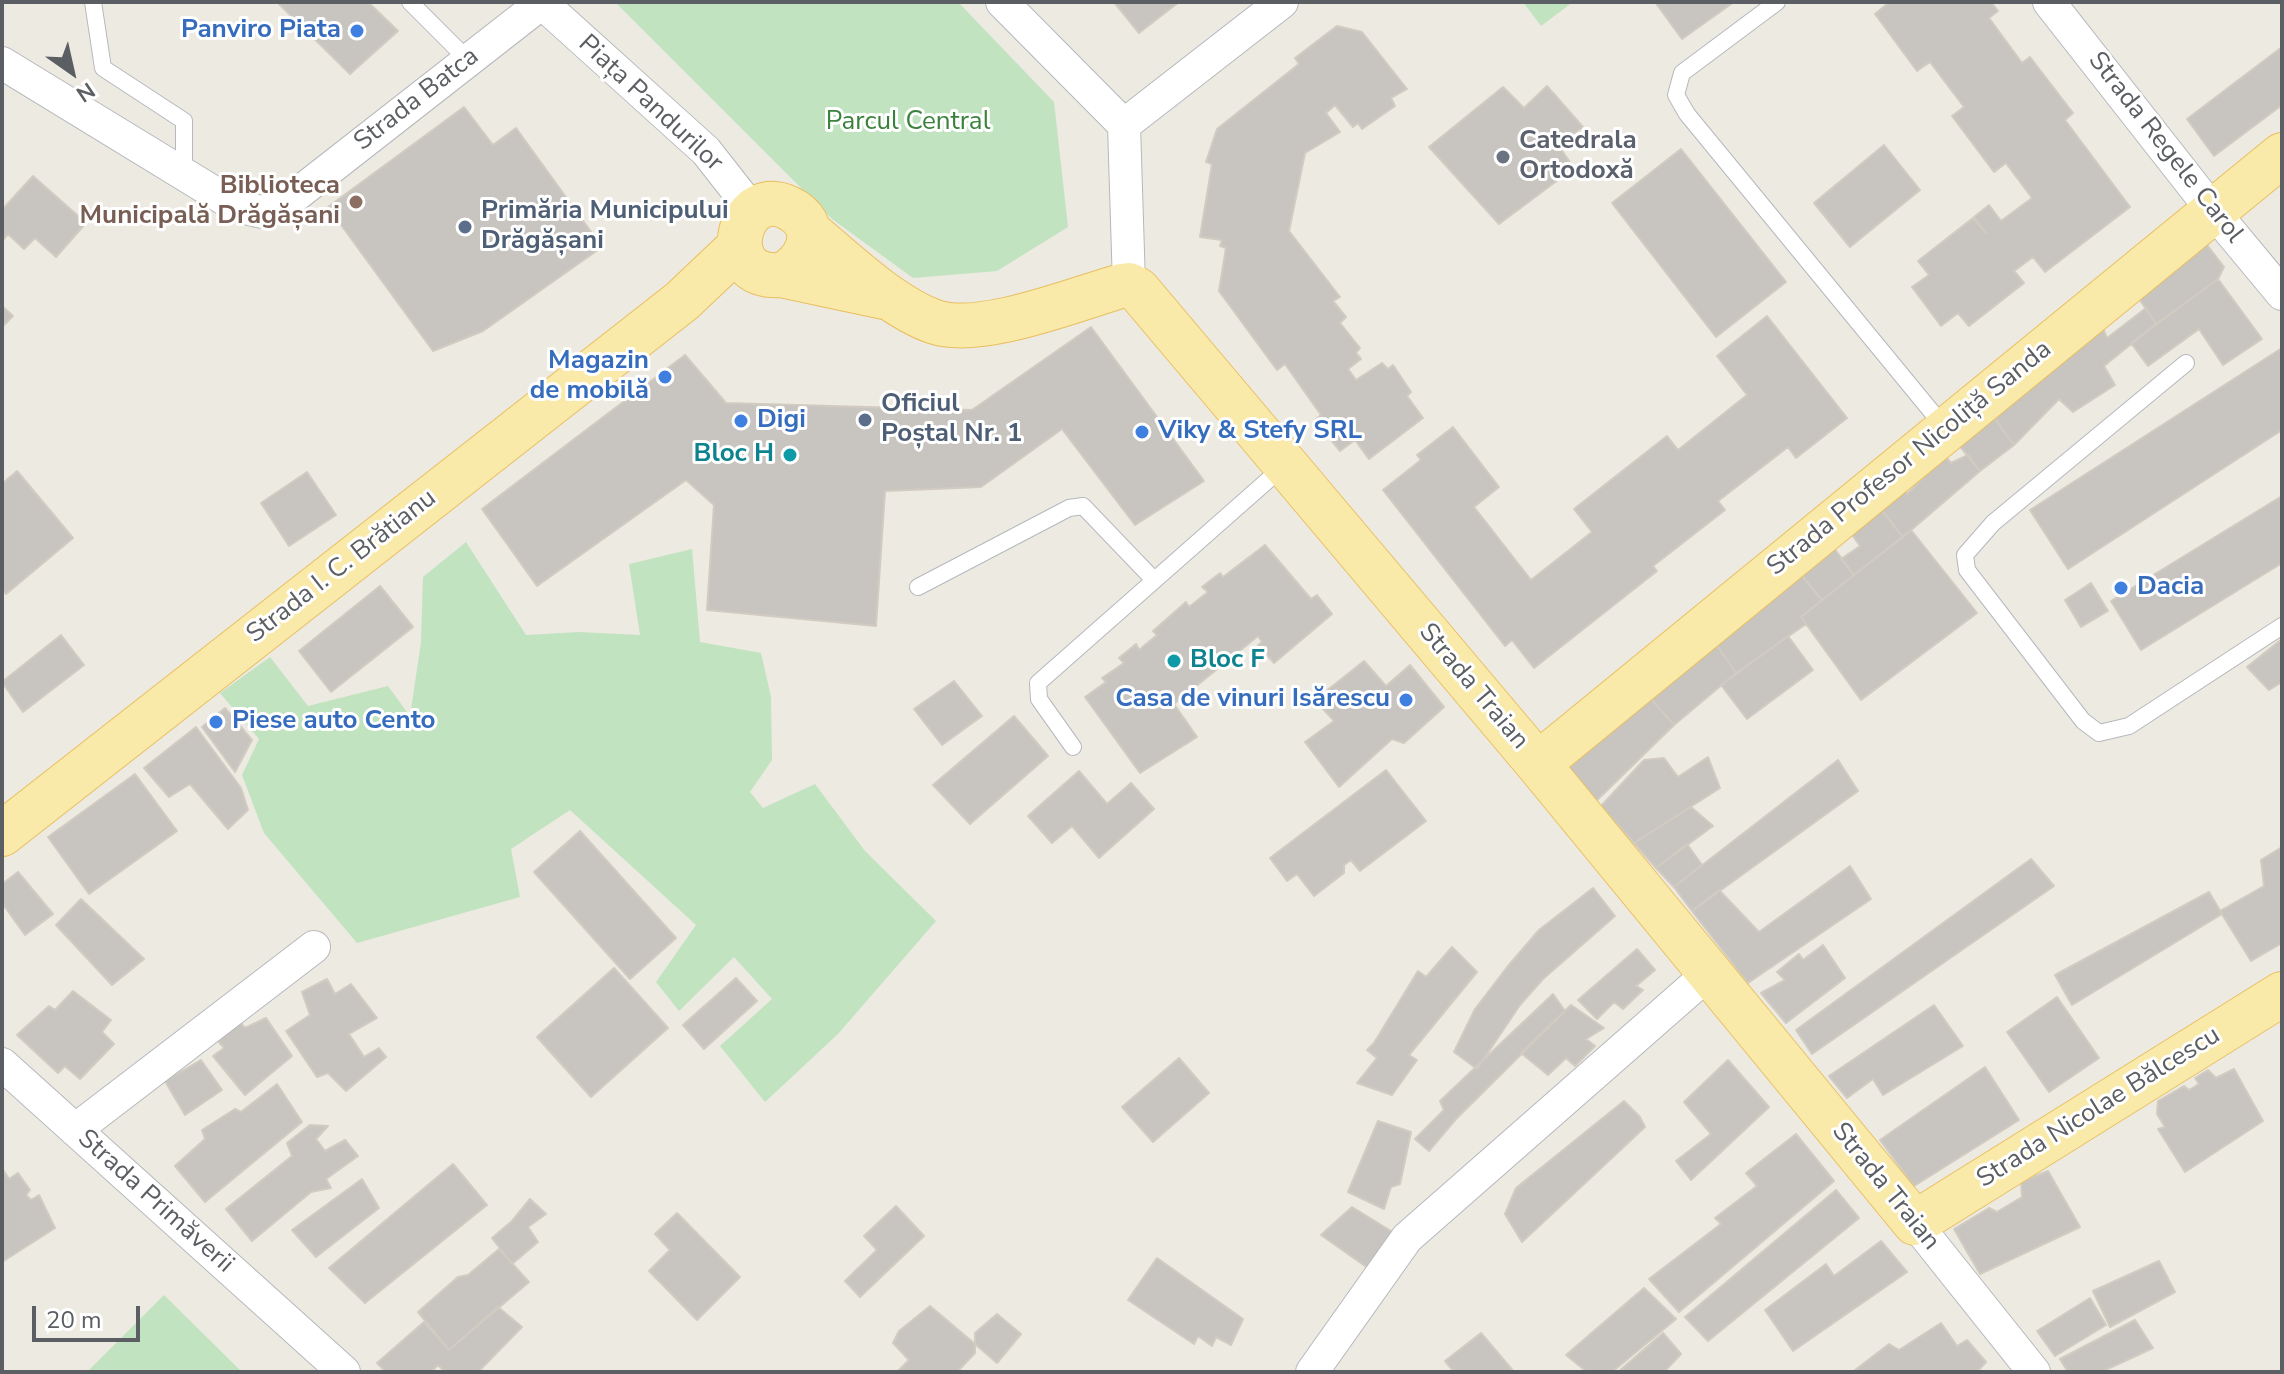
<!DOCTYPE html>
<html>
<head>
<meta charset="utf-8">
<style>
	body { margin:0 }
	#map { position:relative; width:2284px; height:1374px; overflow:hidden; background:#edeae2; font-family:"Nunito Sans",sans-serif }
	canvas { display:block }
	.frame { position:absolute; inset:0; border:4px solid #5b5e62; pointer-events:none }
	.north { position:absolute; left:32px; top:32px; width:80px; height:80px; -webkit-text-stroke:6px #fff; paint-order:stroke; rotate:146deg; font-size:22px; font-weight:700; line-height:32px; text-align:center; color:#5b5e62 }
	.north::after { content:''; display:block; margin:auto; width:28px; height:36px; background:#5b5e62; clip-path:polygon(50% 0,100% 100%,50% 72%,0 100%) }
	.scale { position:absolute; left:32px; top:1306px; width:108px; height:36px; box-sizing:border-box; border:4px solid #5b5e62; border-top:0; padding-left:10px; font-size:24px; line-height:28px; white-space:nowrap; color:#5b5e62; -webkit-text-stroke:6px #fff; paint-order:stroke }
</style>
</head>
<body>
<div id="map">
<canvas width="2284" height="1374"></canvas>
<div class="frame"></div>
<div class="north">N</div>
<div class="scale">20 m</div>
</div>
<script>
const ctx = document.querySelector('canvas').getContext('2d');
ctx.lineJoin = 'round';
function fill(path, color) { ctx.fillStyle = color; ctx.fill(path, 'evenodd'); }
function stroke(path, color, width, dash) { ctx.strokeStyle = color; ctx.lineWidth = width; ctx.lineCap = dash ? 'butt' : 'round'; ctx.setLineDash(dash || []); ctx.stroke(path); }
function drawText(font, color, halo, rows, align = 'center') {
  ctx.font = font + ' "Nunito Sans",sans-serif'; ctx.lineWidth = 6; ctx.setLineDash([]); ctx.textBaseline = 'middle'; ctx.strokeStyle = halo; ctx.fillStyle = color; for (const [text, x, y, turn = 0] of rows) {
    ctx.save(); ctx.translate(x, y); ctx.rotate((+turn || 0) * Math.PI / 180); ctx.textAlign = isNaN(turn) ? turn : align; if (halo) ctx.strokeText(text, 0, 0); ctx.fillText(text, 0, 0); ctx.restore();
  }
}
fill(new Path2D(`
	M615,2h343l96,100 14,125 -71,44 -84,7 -81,-59z
	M1523,2h50l-32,24z
	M466,542l60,93 53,-3 61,3 -11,-71 63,-15 8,93 61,11 10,44 1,63 -22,32 13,16 52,-24 50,67 71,70 -98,113 -73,68 -45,-56 52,-47 -38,-42 -55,54 -23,-29 40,-57 -126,-115 -59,39 9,48 -163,46 -93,-110 -22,-58 17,-36 -39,-46 50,-36 38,49 80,-20 22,30 11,-74 2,-65z
	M164,1295l78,77h-155z`), '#c1e3c0');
const building = new Path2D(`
	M277,2h91l30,29 -48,43z
	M1114,2h65l-40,31z
	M1655,2h79l-52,37z
	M1885,2h106l7,9 -9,7 33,45 8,-6 43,56 -8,7 65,87 -85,65 -12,-15 -19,14 10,12 -55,43 -11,-13 -17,13 -29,-39 17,-12 -11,-14 55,-43 13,15 -12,-16 15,-12 12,16 31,-23 -26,-35 -12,9 -42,-56 12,-9 -34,-45 -13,9 -42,-57 12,-10z
	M1337,26l25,6 45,57 -16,9 4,8 -33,23 -4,-6 -5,4 -18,-22 -9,8 14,19 -35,21 -16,78 51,66 -7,4 13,16 -6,6 20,25 -4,5 5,6 -13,10 8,11 26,-17 6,6 5,-4 18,27 -4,4 16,22 -54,41 -14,-19 -15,11 -25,-31 6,-5 -36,-51 -8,6 -58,-79 7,-43 -6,-2 2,-6 -22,-3 12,-73 -6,-2 11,-33 82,-65 -4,-6z
	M2282,47v58l-68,51 -27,-37z
	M1547,86l36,41 -25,18 16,23 -75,56 -70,-77 74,-60 21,21z
	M464,107l29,38 23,-17 86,119 -119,84 -50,20 -105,-144z
	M1884,145l36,45 -70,57 -36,-44z
	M1681,149l105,133 -70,55 -104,-134z
	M33,176l53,47 -30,34 -21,-19 -11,11 -16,-15 -6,7v-31z
	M2201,237l23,30 -6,12 -62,45 -22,-33z
	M2218,279l44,60 -39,26 -24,-36 -51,37 -17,-23z
	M2,306l11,10 -11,11z
	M2146,308l10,16 -52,42 11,19 -42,27 -14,-13 -45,46 -27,-37 111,-91 9,21z
	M1767,316l80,102 -51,40 -8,-11 -70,54 7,9 -72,56 4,5 -123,97 -22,-28 -7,6 -122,-156 38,-30 -4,-5 36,-28 46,60 -25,20 57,73 61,-48 -18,-23 93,-73 11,14 69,-55 -30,-39z
	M1091,327l113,154 -69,44 -73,-96 -81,58 -96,4 -9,135 -169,-16 7,-105 -28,-25 -149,106 -55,-77 203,-154 41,48 246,7z
	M2282,348v82l-214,139 -38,-59z
	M1987,408l27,37 -34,26 -30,-37z
	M1968,455l12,16 -77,66 -27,-35 24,-20 7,12 38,-38 6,7z
	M17,471l56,67 -67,56 -4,-5v-105z
	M307,472l29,43 -47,31 -28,-43z
	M2282,496v67l-141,87 -30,-49z
	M1878,506l25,31 -49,38 -13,-16 19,-13 -12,-17z
	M1911,530l66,83 -116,87 -60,-83z
	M1825,536l29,39 -32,25 -24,-29z
	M1265,545l46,54 6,-4 15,19 -58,49 -16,-18 4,-3 -4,-6 -84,68 23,33 -57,36 -55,-76 21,-15 -4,-4 22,-15 -5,-5 17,-14 3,6 18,-15 -4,-4 33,-29 3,5 19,-15 -6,-5 18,-14 3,4z
	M1798,571l24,29 -21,17 5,7 -70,49 -22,-32z
	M2091,583l17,28 -27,16 -16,-27z
	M380,586l33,41 -82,65 -32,-41z
	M61,635l23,30 -61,47 -21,-30z
	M1788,636l25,34 -66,49 -26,-34z
	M1712,638l24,35 -62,52 -29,-33z
	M2282,639v43l-13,8 -22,-23z
	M1364,661l22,25 24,-21 34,42 -40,36 -12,-4 -53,48 -34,-45 29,-21 -19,-21z
	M954,681l28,35 -40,29 -28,-36z
	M1645,692l29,33 -82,80 -36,-50z
	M225,708l27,32 -17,32 -33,-45z
	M1014,716l34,40 -78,68 -37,-39z
	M196,727l45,61 7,22 -20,19 -38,-45 -21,13 -25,-29z
	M1708,757l12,31 -86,55 -33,-37 43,-46 20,-2 14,19z
	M1838,760l20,31 -166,120 -18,-24z
	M1386,770l40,51 -66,50 -9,-11 -7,5v8l-30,23 -17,-22 -10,7 -17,-23z
	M1079,771l28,33 24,-21 23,26 -55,49 -27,-32 -20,17 -24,-27z
	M135,774l42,57 -88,63 -41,-57z
	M1691,807l22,19 -57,42 -22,-25z
	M580,831l96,107 -46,41 -96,-107z
	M1687,844l15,21 -28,22 -18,-19z
	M2282,847v96l-31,18 -31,-50 44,-25 -3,-26z
	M2031,859l23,27 -242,168 -16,-24z
	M1850,866l21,33 -123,84 -56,-72 27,-21 40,42z
	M18,872l35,42 -28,21 -23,-32v-19z
	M1593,888l22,28 -72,63 -23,26 -43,64 -23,-17 21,-43 33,-43 31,-36z
	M2209,892l13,22 -150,91 -17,-30z
	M81,899l63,60 -32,26 -56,-60z
	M1823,945l22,33 -59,45 -25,-30 24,-13 -8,-8 22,-18 4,6z
	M1452,947l25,25 -68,83 8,5 -25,35 -35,-12 20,-25 -10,-8 7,-7 44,-72 8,6z
	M1637,949l18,21 -19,16 7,4 -20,19 -9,-7 -17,17 -19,-19z
	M614,968l54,60 -77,69 -54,-60z
	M736,978l21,23 -53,48 -21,-24z
	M327,979l8,15 16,-10 26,34 -28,16 15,23 15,-9 7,9 -40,34 -18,-18 -11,4 -31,-46 24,-16 -8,-23z
	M73,991l38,29 -9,12 12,12 -34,35 -15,-13 -7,7 -41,-38 32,-29 6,4z
	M1553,994l12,17 -109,108 -27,32 -14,-12 29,-29 -4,-9z
	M2057,997l42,61 -50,34 -42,-60z
	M1571,1005l33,23 -18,11 9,7 -20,20 -9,-8 -18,17 -27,-22z
	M1934,1005l29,41 -80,49 -10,-16 -26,19 -18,-22z
	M266,1018l26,38 -47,39 -32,-39 11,-8 -10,-12 25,-15 6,7z
	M1179,1058l30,35 -56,49 -31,-35z
	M201,1060l21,30 -37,25 -20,-34z
	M1728,1060l41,47 -78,73 -15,-19 35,-27 -27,-32z
	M1985,1067l34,53 -105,66 -34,-46z
	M2234,1069l29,52 -78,51 -27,-43 7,-2 -8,-13 1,-13 26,-15 5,4 10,-6 -4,-6 13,-8 8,8z
	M277,1084l25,38 -97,80 -30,-36 30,-27 -3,-9 33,-21 6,3z
	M1624,1101l16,16 5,10 -123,115 -17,-28 11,-26z
	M1378,1121l33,11 -11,52 -9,3 -7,22 -36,-17z
	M310,1125l18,1 -12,13 9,12 20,-11 13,16 -32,23 5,9 -20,4 -59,49 -26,-32 66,-53 -5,-13z
	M1796,1134l38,47 -155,131 -30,-33 72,-55 -6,-6 42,-32 -11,-13z
	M453,1164l34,41 -122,98 -36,-35z
	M2,1168l7,11 9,-6 12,17 -4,5 5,5 8,-5 16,33 -53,34z
	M2048,1171l32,56 -100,47 -26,-45 35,-21 8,4 25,-15 -1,-15z
	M362,1179l17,29 -63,49 -24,-27z
	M1836,1190l23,28 -151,123 -23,-24z
	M530,1199l16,15 -18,13 10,15 -26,22 -20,-26 20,-17z
	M896,1206l28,30 -64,61 -15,-16 32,-31 -13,-14z
	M1352,1207l47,29 -24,37 -54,-38z
	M677,1213l63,64 -43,43 -48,-49 21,-21 -15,-16z
	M1881,1241l26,31 -114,79 -28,-41 61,-46 8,12z
	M499,1249l30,33 -80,68 -31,-38 40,-35 10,-2z
	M1157,1258l86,61 -12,26 -15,-8 -4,9 -14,-10 -4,8 -66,-44z
	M2159,1261l16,31 -65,35 -17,-36z
	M1644,1288l32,31 -64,53h-25l-21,-17z
	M2090,1298l16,27 -51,31 -18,-25z
	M930,1306l45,38v9l-18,19h-60l12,-12 -16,-17 6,-12z
	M498,1307l24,20 -44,45h-33l-7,-7 -7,7h-45l-9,-9 47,-41 25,28z
	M997,1314l24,20 -24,29 -22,-19v-11z
	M2135,1320l18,28 -52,24h-33l-8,-13z
	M1941,1323l16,23 10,-6 19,22 -9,10h-121l-1,-2 34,-26 10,6z
	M1481,1333l33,39h-60l-9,-11z
	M1663,1333l18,21 -17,18h-46z`);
fill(building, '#c8c5c0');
stroke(building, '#d1cbc1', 2);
const lane = new Path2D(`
	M93,2l10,66 81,53v54
	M410,2l58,58
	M1777,2l-95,71 -6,22 11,19 258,314
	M2186,363l-193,160 -28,32 2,15 116,151 16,12 30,-7 153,-100
	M918,587l151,-79 14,-2 71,74
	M1073,747l-34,-48 -1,-16 246,-217`);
const street = new Path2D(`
	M1002,2l122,123
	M2049,2l164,209 69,83
	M542,3l164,148 47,60
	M2,63l234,143 26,6 20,-6 261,-204
	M1124,125l158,-123
	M1124,125l5,160
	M2,1064l342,308
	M75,1130l239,-183
	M1915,1223l119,149
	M1312,1372l95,-134 302,-265`);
const primary = new Path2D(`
	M809,232c36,29 82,75 126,90 46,15 138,-22 186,-36l8,-1 9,5 400,474 377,459 367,-229
	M781,275c25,-10 42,-45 13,-64 -55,-35 -82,70 -13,64l103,22
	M1538,764l744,-609
	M2,834l680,-533 57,-54`);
stroke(lane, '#b5b8bc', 18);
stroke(street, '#b5b8bc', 34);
stroke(primary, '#e9be5f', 46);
stroke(lane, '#fff', 16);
stroke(street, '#fff', 32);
stroke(primary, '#faeaaa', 44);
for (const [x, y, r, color] of [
	[357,31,8,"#3f7fe0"],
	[1503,157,8,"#6b7280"],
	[356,202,8,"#8d6e63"],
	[465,227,8,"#5c6f8a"],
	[665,377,8,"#3f7fe0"],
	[865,420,8,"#5c6f8a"],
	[741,421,8,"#3f7fe0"],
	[1142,432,8,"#3f7fe0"],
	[790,455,8,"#0f9aa8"],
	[2121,588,8,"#3f7fe0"],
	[1174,661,8,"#0f9aa8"],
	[1406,700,8,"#3f7fe0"],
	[216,722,8,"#3f7fe0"]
]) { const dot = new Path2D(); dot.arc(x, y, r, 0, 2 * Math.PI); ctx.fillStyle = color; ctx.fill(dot); stroke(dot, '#fff', 3); }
drawText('bold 26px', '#366cbe', '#fff', [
	["Panviro Piata",341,31,"right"],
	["Magazin",649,362,"right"],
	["de mobilă",649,392,"right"],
	["Digi",757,421],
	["Viky & Stefy SRL",1158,432],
	["Dacia",2137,588],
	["Casa de vinuri Isărescu",1390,700,"right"],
	["Piese auto Cento",232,722]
], 'left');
drawText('26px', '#5b5e62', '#fff', [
	["Strada Batca",417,100,-38],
	["Piața Pandurilor",650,104,43],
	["Strada Regele Carol",2165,148,52],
	["Strada Profesor Nicoliță Sanda",1910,459,-39],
	["Strada I. C. Brătianu",342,567,-38],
	["Strada Traian",1473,687,50],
	["Strada Nicolae Bălcescu",2099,1108,-32],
	["Strada Traian",1885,1187,51],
	["Strada Primăverii",155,1202,42]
]);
drawText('26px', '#3a823b', '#fff', [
	["Parcul Central",908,123]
]);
drawText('bold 26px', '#5b616d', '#fff', [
	["Catedrala",1519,142],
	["Ortodoxă",1519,172]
], 'left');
drawText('bold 26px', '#785e54', '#fff', [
	["Biblioteca",340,187],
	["Municipală Drăgășani",340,217]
], 'right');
drawText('bold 26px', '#4e5e75', '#fff', [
	["Primăria Municipului",481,212],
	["Drăgășani",481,242],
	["Oficiul",881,405],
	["Poștal Nr. 1",881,435]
], 'left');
drawText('bold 26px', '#0d838f', '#fff', [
	["Bloc H",774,455],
	["Bloc F",1190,661,"left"]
], 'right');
</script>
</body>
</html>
